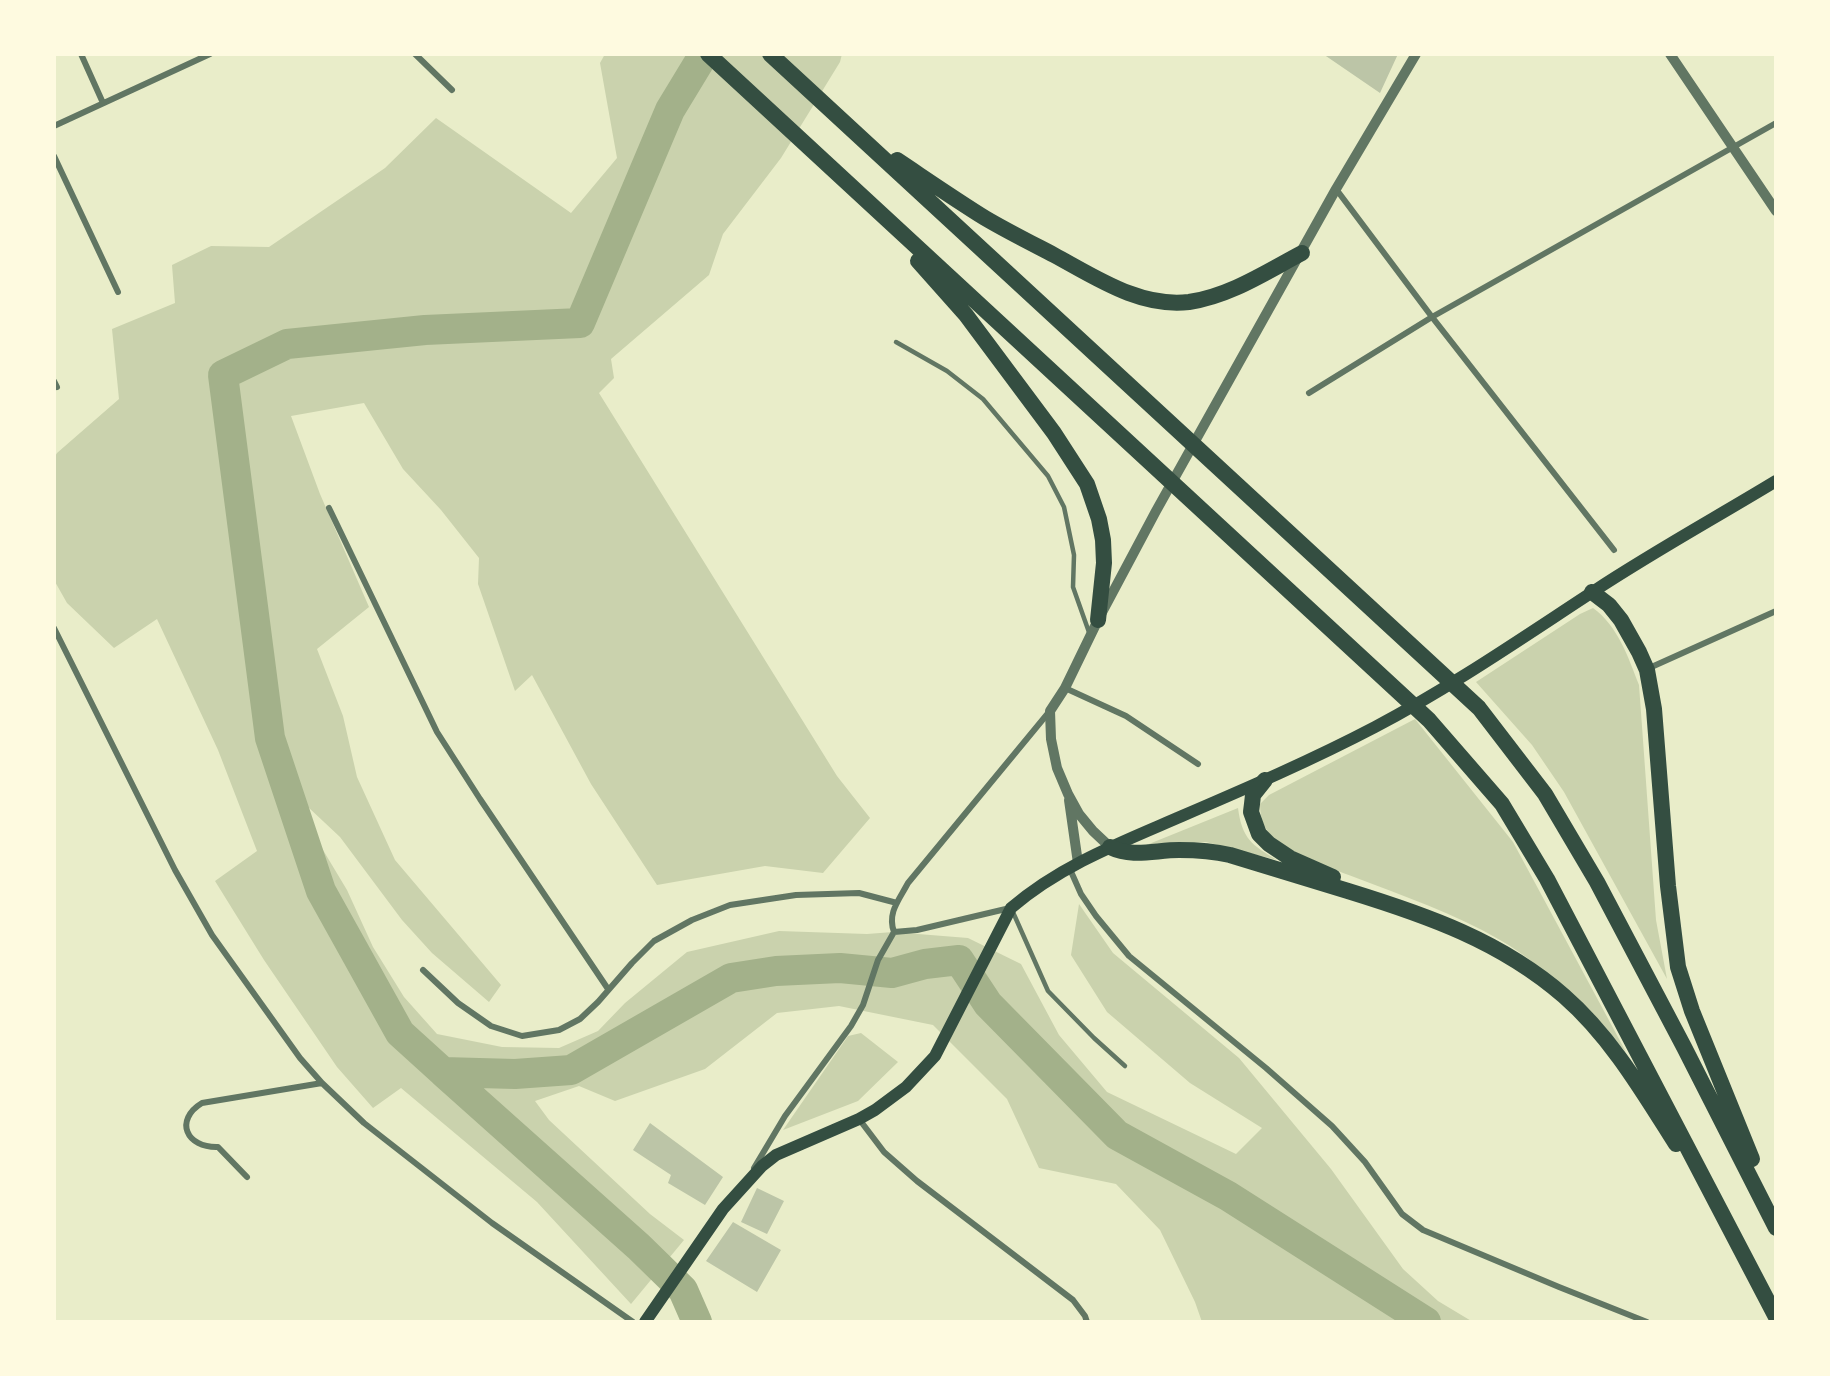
<!DOCTYPE html>
<html>
<head>
<meta charset="utf-8">
<style>
	body { margin:0 }
	#map { position:relative; width:1830px; height:1376px; overflow:hidden; background:#e9edc9; font-family:"Open Sans",sans-serif }
	canvas { display:block }
	.frame { position:absolute; inset:0; border:56px solid #fefae0; pointer-events:none }
</style>
</head>
<body>
<div id="map">
<canvas width="1830" height="1376"></canvas>
<div class="frame"></div>
</div>
<script>
const ctx = document.querySelector('canvas').getContext('2d');
ctx.lineJoin = 'round';
function fill(path, color) { ctx.fillStyle = color; ctx.fill(path, 'evenodd'); }
function stroke(path, color, width, dash) { ctx.strokeStyle = color; ctx.lineWidth = width; ctx.lineCap = dash ? 'butt' : 'round'; ctx.setLineDash(dash || []); ctx.stroke(path); }
fill(new Path2D(`
	M605,54h237l-2,8 -59,96 -58,76 -14,41 -98,84 3,19 -15,15 238,383 33,42 -47,55 -58,-7 -108,19 -66,-101 -59,-109 -17,16 -37,-107 1,-26 -38,-48 -38,-41 -39,-66 -73,13 29,78 49,113 -52,42 26,67 14,61 38,83 106,125 -12,17 -57,-49 -30,-33 -62,-83 -32,-30 12,38 27,45 26,57 31,50 33,37 65,13 57,1 39,-17 27,-28 62,-51 92,-21 88,3 26,-2 75,6 53,26 38,71 48,57 129,62 26,-26 -72,-45 -83,-71 -36,-57 8,-51 34,49 126,105 92,111 72,100 35,32 35,21h-271l-7,-20 -35,-72 -44,-46 -77,-16 -32,-69 -74,-74 -94,-19 -62,7 -72,56 -90,32 -36,-15 -44,15 14,19 101,94 34,26 -53,64 -94,-102 -136,-114 -28,20 -36,-41 -73,-107 -49,-79 42,-30 -39,-101 -61,-131 -43,29 -47,-45 -13,-23v-122l3,-5 62,-54 -7,-70 63,-26 -3,-38 39,-19 58,1 116,-79 51,-50 135,95 46,-55 -17,-95z
	M1593,608c25,18 35,49 46,77l17,235 11,59 -103,-187 -32,-47 -56,-63 104,-68z
	M1415,719l98,123 113,210c-39,-41 -76,-83 -126,-112 -46,-27 -97,-44 -146,-63 -19,-7 -61,-22 -75,-34 -13,-11 -19,-21 -19,-39l9,-9z
	M1238,808c4,31 14,37 39,52l-71,-18 -62,4z
	M861,1033l37,29 -40,39 -75,29 65,-94z`), '#cad2ad');
stroke(new Path2D(`
	M704,54l-34,56 -90,213 -155,7 -138,14 -64,31 47,363 51,153 79,142 43,39 72,2 56,-4 160,-92 45,-7 64,-3 52,5 33,-9 34,-4 29,44 129,131 111,61 198,126
	M443,1072l196,175 44,43 14,32`), '#a3b18a', 30);
fill(new Path2D(`
	M1323,54h75l-18,39z
	M650,1123l73,54 -18,28 -37,-22 3,-8 -38,-25z
	M757,1188l27,13 -17,33 -26,-12z
	M733,1222l48,28 -24,42 -51,-31z`), '#bcc5a7');
stroke(new Path2D(`
	M896,342l51,29 36,28 65,77 16,31 10,48 -1,32 17,48
	M1012,910l36,81 46,47 31,28`), '#617663', 4.5);
stroke(new Path2D(`
	M81,54l22,49
	M415,54l37,36
	M54,126l156,-72
	M54,156l64,136
	M1336,189l96,128 182,233
	M54,381l3,6
	M1309,393l123,-76 344,-194
	M329,508l108,224 43,67 128,190
	M54,628l121,242 37,65 88,123 22,25 42,40 128,100 141,99
	M1647,669l129,-58
	M1065,688l61,28 72,48
	M1069,867l12,27 15,22 33,40 137,112 66,58 33,36 37,52 21,16 136,57 88,35
	M894,932c-7,-19 5,-32 14,-49l141,-171
	M894,932l23,-2 93,-22
	M423,970l35,33 33,23 31,10 37,-6 21,-11 18,-17 34,-39 22,-22 38,-21 38,-15 66,-10 63,-2 38,10
	M859,1119l25,33 33,29 156,119 12,16 2,6
	M754,1168l31,-52 66,-90 12,-21 15,-45 16,-28
	M247,1177l-29,-30c-32,1 -44,-27 -16,-44l120,-20`), '#617663', 6);
stroke(new Path2D(`
	M1670,54l106,157
	M1069,800l9,63
	M1110,847l-17,-16 -14,-17 -11,-20 -11,-26 -6,-29 -1,-28 15,-23 33,-68 58,-109 180,-322 80,-135`), '#617663', 10);
stroke(new Path2D(`
	M645,1322l78,-113 39,-43 14,-11 83,-36 16,-9 31,-23 29,-31 76,-148c50,-43 111,-66 171,-92 65,-28 130,-56 193,-89 76,-40 147,-89 219,-136 59,-39 121,-73 182,-110`), '#344e41', 12);
stroke(new Path2D(`
	M708,54l721,666 73,84 45,75 229,438
	M770,54l709,654 66,86 52,88 87,165 92,181
	M897,160c30,20 59,40 88,58 22,13 46,25 69,37 41,22 86,53 135,47 41,-6 77,-30 113,-49
	M918,261l48,54 88,118 33,51 12,35 4,21 1,23 -6,57
	M1592,592l17,13 12,15 18,32 8,18 7,39 14,177 10,81 14,44 60,148
	M1265,780l-12,15 -1,9 -1,8 8,22 10,10 21,14 43,19
	M1110,847c23,11 45,3 69,3 18,0 34,1 51,5 40,12 79,24 118,36 78,24 153,50 216,105 47,41 79,96 112,148`), '#344e41', 16);
</script>
</body>
</html>
